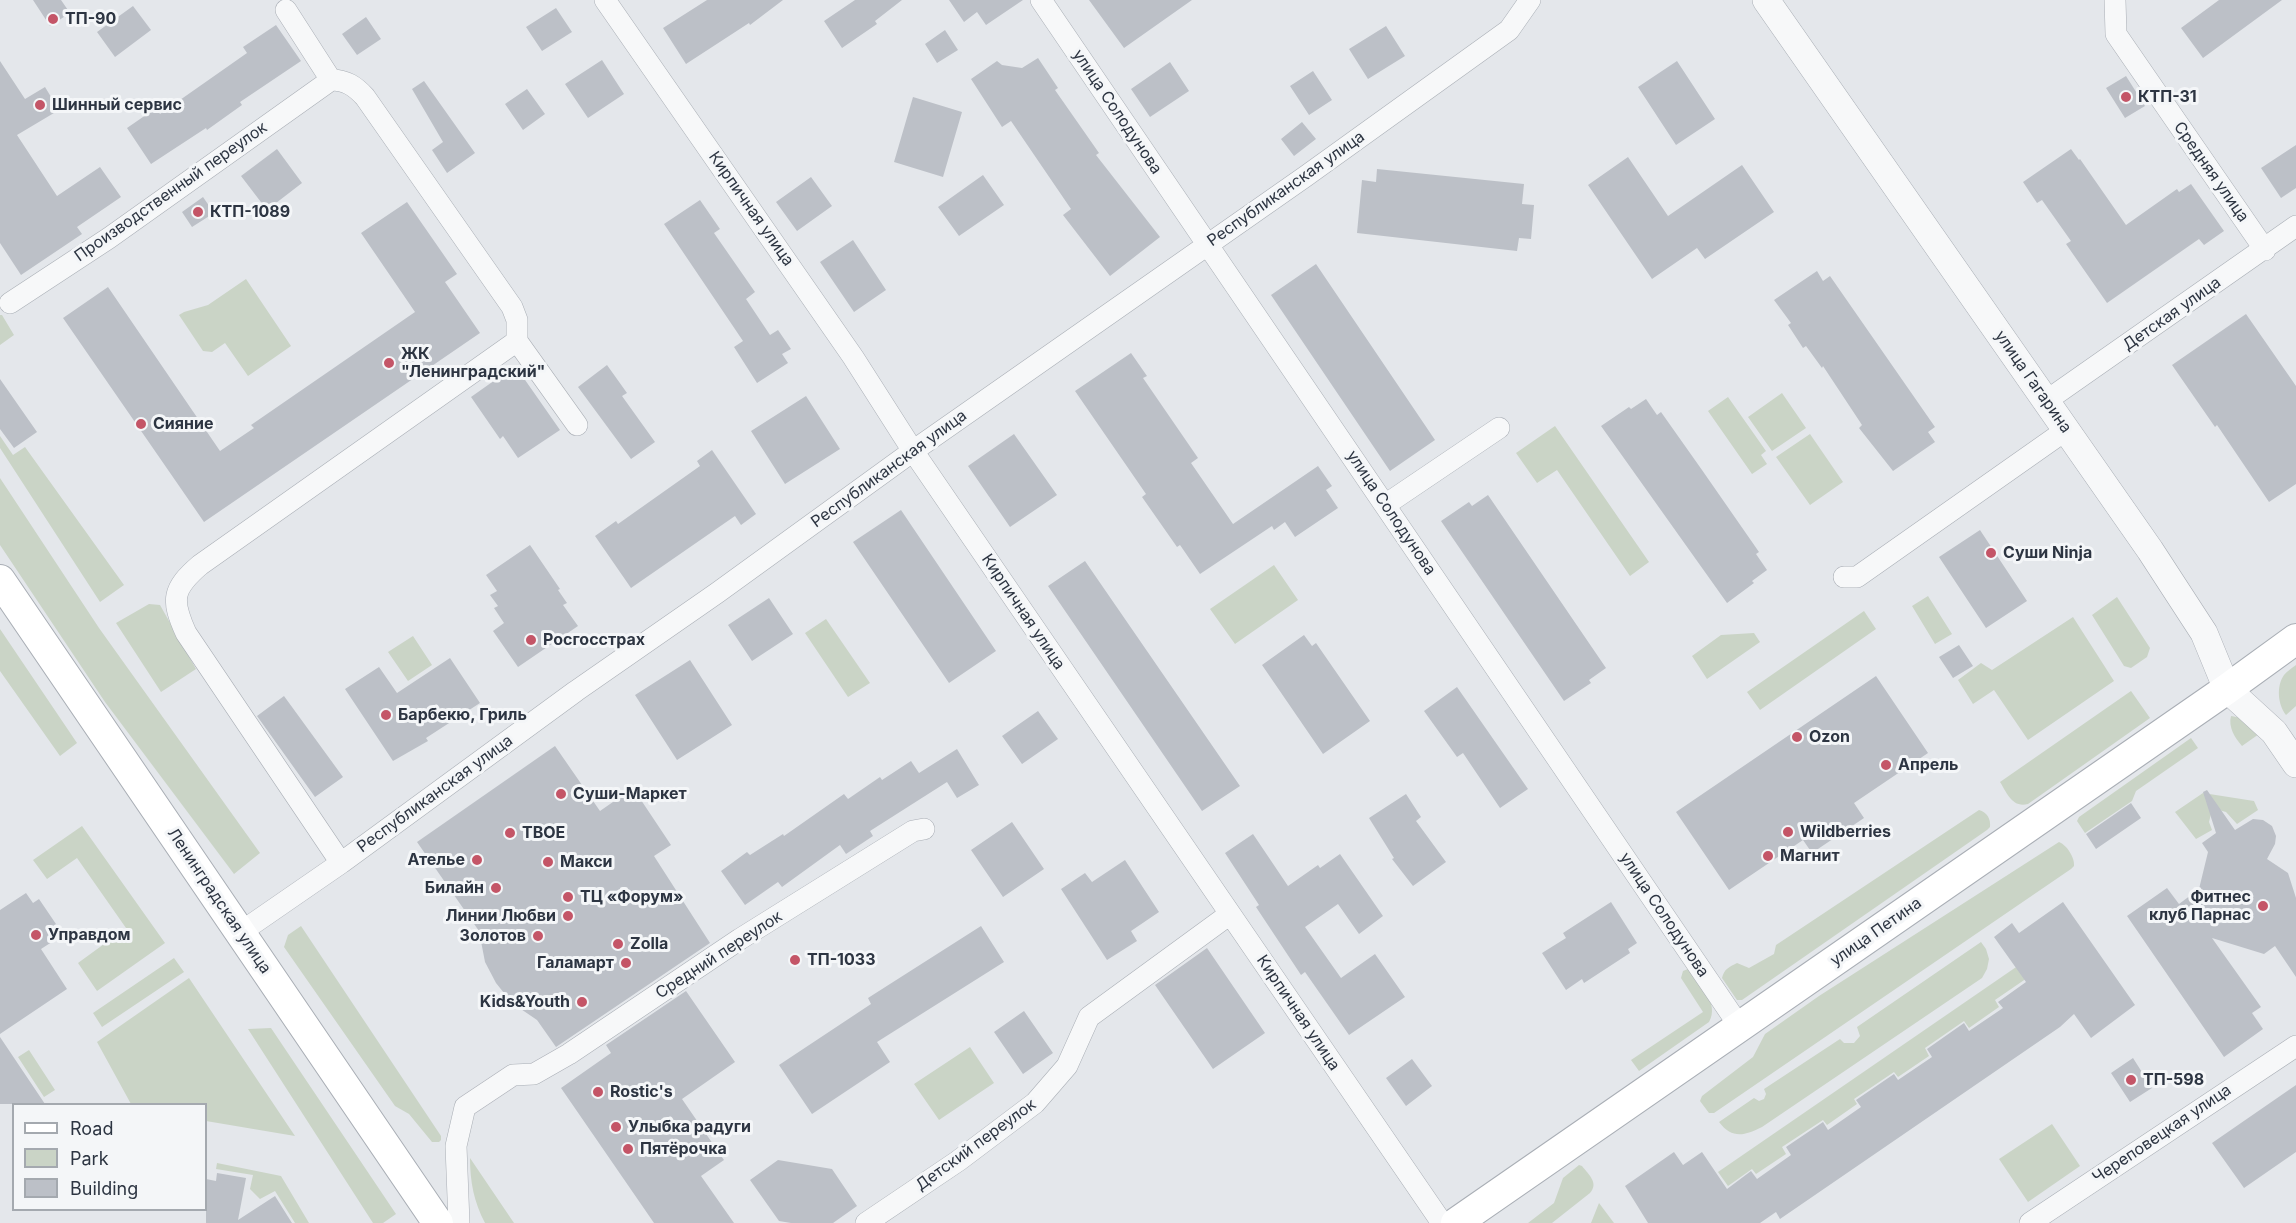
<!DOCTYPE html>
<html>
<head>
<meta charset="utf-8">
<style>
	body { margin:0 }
	#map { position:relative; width:2296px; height:1223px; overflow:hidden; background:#e4e7eb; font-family:Inter,sans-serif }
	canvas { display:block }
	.legend { position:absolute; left:12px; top:1103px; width:195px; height:108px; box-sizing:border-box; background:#f4f6f8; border:2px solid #a4a9af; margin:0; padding:8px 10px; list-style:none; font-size:18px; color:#2d3542 }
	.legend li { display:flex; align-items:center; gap:12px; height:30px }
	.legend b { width:30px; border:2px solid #a4a9af }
</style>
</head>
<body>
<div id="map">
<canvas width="2296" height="1223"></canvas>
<ul class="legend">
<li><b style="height:8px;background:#fff"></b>Road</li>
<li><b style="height:16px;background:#cad4c6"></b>Park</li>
<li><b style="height:16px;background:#bcc0c7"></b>Building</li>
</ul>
</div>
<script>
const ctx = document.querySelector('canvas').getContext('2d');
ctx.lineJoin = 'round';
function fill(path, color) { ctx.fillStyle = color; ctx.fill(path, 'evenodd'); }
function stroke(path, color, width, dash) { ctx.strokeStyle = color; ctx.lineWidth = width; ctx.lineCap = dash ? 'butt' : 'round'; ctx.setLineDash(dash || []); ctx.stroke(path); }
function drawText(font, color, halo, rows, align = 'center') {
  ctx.font = font + ' Inter,sans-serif'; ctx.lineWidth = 6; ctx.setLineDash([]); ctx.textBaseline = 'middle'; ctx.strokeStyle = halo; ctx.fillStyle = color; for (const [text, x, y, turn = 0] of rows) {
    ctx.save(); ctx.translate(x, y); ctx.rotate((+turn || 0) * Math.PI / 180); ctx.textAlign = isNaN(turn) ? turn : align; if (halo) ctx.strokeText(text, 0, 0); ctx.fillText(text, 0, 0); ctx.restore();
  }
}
fill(new Path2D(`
	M246,279l45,67 -43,30 -23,-33 -13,9 -9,-1 -24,-36 5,-3 24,-7z
	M0,315h2l12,20 -14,10z
	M1782,393l24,35 -34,23 -24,-34z
	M1728,397l38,54 -5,4 6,9 -15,10 -44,-63z
	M1555,426l94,136 -19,14 -73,-106 -20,13 -21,-30z
	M1810,434l33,48 -33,23 -34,-48z
	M0,436l13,19 12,-8 99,138 -24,17 -100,-154z
	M0,478l99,150 161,225 -26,21 -129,-172 -105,-157z
	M1274,565l24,35 -63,44 -25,-35z
	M1928,596l24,38 -17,10 -23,-38z
	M2117,597l33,51 -3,9 -16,11 -7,-2 -32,-51z
	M149,604l11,1 36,64 -35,23 -45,-69z
	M1864,611l12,18 -116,81 -13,-18z
	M2073,617l41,64 -86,59 -34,-50 -21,14 -15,-24 23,-17 11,7z
	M826,619l44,64 -22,14 -43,-64z
	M0,629l77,114 -17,13 -60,-85z
	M1754,633l6,9 -53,37 -15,-23 29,-21z
	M413,636l19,29 -24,16 -20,-29z
	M2296,665v41l-10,9c-8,-10 -10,-29 -2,-40 3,-4 8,-7 12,-10z
	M2131,691l19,27 -122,86c-16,4 -21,-11 -28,-22z
	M2231,716l11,2 17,16 -17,12c-7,-8 -14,-19 -11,-30z
	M2191,738l7,10 -62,43 -4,10 -47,32 -8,-12 2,-4z
	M2203,793l51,8 4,9 -21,14 -11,-12 -7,-2 -8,4 -2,8 3,8 -16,9 -21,-27z
	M1979,810c8,2 12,9 11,17l-3,3 -245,170h-5l-15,-22c2,-9 7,-11 15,-15l12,5 25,-14 2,-9z
	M82,826l83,117 -68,48 -19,-28 48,-35 -49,-70 -30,21 -14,-19z
	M2059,842c8,3 16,16 15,24l-3,3 -357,244h-5l-9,-12 2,-5 51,-39 12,-23 54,-38z
	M301,926l140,210v4l-2,2h-7l-23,-28 -14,-8 -111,-159 4,-12z
	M1981,942l5,7 3,10 -2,10 -5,9 -220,149c-18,9 -30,12 -43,-5l35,-24 5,3 5,-2 2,-5 -2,-5 76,-50 4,4h10l6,-7 -3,-9z
	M174,958l10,14 -82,55 -9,-14z
	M2022,963l8,13 -35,24 4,7 -30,21 -5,-7 -39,27 4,8 -31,21 -4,-5 -40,27 3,5 -30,21 -4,-5 -41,27 4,7 -30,20 -4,-5 -24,17 -10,-14z
	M1688,969c11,15 32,34 21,53l-70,49 -8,-11 72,-48 -22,-34 2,-7z
	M189,978l106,158 -89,-15v-17h-75l-34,-62z
	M271,1028l125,186 -13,9h-10l-125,-194z
	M970,1047l24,36 -55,37 -25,-36z
	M29,1050l26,40 -11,7 -26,-40z
	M2052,1124l28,42 -52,36 -29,-43z
	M470,1158l44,65h-29c-11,-21 -15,-41 -15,-65z
	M217,1163l64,13 28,47h-14l-20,-32 -15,8 -10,-10 3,-14 -37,-6z
	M1579,1165l3,1c7,9 17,17 8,27l-38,30h-24l26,-20 9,-25z
	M1599,1203l15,20h-23z`), '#cad4c6');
fill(new Path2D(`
	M33,0h28l9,13 -20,13z
	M707,0h76l-33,25 -1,-2 -63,41 -23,-36z
	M855,0h47l-27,21 2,3 -35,24 -18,-27z
	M949,0h74l-37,25 -9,-13 -13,10z
	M1089,0h103l-68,48z
	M2219,0h63l-79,58 -22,-30z
	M133,6l18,24 -36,27 -18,-25z
	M556,8l16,24 -30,19 -16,-24z
	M366,17l15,22 -24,16 -15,-21z
	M276,25l25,36 -61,41 2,3 -35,25 -1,-2 -55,36 -24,-36 29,-20 4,6 87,-61 -4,-6z
	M1386,26l19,30 -37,23 -19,-30z
	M945,30l13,20 -21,13 -12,-19z
	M1038,58l20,30 -3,2 44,63 -3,2 64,82 -50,39 -47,-61 8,-6 -60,-88 -9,6 -31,-48 26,-18 5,4 20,3z
	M602,60l22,34 -36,24 -23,-34z
	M0,61l25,38 20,-12 14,23 -42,25 40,61 43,-29 21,30 -44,30 5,7 -61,41 -21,-32z
	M1677,61l38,58 -39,26 -38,-58z
	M1170,62l19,29 -39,26 -19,-28z
	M1313,71l19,29 -23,15 -19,-29z
	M2126,76l19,30 -20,12 -19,-30z
	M424,81l51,72 -28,20 -15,-23 11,-8 -31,-53z
	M527,89l18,25 -22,16 -18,-26z
	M913,97l49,15 -19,65 -49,-15z
	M1302,122l14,17 -22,17 -13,-17z
	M2296,145v43l-15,10 -20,-30z
	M277,149l25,34 -35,27 -26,-34z
	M2071,149l8,11 1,-1 46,66 51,-36 2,3 12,-8 33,47 -20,14 -5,-6 -92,64 -41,-59 5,-3 -29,-41 -5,3 -14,-21z
	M1628,157l40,59 74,-51 32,47 -69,47 -8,-11 -45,31 -64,-94z
	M1377,169l147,15 -2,20 12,1 -3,34 -12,-1 -2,13 -160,-18 5,-53 14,2z
	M983,175l21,30 -45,31 -21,-29z
	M811,177l21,29 -35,25 -21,-29z
	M203,197l11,16 -22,14 -10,-15z
	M700,200l20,29 -6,4 41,59 -9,7 24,36 8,-5 13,19 -9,5 6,9 -31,20 -23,-36 9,-6 -79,-117z
	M407,202l50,72 -12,8 35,51 -276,189 -141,-204 45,-31 112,164 34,-23 -3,-3 164,-113 -54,-79z
	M853,240l33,50 -32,22 -34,-50z
	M1316,264l119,176 -45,31 -119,-176z
	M1817,271l6,10 7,-5 105,151 -7,5 7,10 -42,29 -34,-43 3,-3 -39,-59 -1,2 -16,-22 -3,2 -15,-23 3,-2 -17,-23z
	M2246,314l50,72v98l-27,18 -52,-77 -2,2 -43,-62z
	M1131,353l16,23 -4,2 55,80 -7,5 42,61 85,-58 14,20 -6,4 12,18 -43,29 -10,-15 -11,8 -2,-4 -72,48 -20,-29 -3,2 -35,-50 4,-3 -71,-103z
	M607,365l20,28 -5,3 33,46 -24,17 -53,-72z
	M512,368l7,11 4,-2 37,53 -42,28 -15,-22 -3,3 -29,-42z
	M0,379l37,53 -23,16 -14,-19z
	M806,396l34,53 -55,35 -34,-53z
	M1646,399l11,16 4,-3 41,58 57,82 -3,2 11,16 -15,11 2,2 -27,20 -126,-177 28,-19 2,2z
	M1014,434l43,61 -47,32 -42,-61z
	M712,450l44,64 -15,11 -6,-9 -104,72 -36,-52 21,-15 2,3 82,-58 -3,-5z
	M1488,495l118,173 -17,12 2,3 -27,18 -123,-180 28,-19 3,4z
	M901,510l95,141 -47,32 -96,-141z
	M1980,530l47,71 -41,27 -47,-71z
	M530,545l30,44 -2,1 9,13 -4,2 15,21 -60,41 -25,-36 11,-8 -10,-15 4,-2 -8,-11 7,-4 -11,-16z
	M1085,561l155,225 -38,25 -154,-225z
	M769,598l24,36 -41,27 -24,-36z
	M1304,635l8,11 4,-3 54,78 -47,33 -61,-89z
	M1959,645l14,21 -20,12 -14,-21z
	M450,658l30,45 -54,35 2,3 -35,20 -48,-72 34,-22 18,26z
	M690,660l42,65 -55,35 -42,-65z
	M1876,676l52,77 -74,50 10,15 -52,35 -9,-13 -74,50 -53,-78z
	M1457,687l71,102 -28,19 -37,-55 -6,4 -33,-46z
	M284,696l59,81 -28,20 -58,-81z
	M1038,711l20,28 -36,25 -20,-28z
	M555,746l45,65 33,-23 38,57 -17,11 56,87 -154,104 -19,-27 -25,-17 -16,-20 -11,-21 -6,-31 -62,-89z
	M957,749l22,36 -22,13 -10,-16 -77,49 3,5 -27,18 -6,-9 -58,42 -4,-5 -33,23 -24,-34 26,-19 3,3 33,-21 1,2 60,-42 4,5 32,-22 2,3 29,-19 8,12z
	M2207,790l28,40 18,-11 10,1 9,6 4,10 -1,8 -8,15 21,14 8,25v79l-21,-31 -11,8 -52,-16 49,69 -9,6 11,16 -39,28 -97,-141 40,-28 12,16 20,-15 9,-37 -6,-9 14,-10 -13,-41z
	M1406,794l15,23 -5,4 30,41 -33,24 -21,-27 2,-1 -25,-40z
	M2131,803l10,15 -45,31 -10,-15z
	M1012,822l32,47 -41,28 -32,-47z
	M1253,834l35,52 30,-21 2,3 20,-14 43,62 -24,18 -21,-30 -33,23 36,51 34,-24 30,43 -56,38 -44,-63 -4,3 -45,-68 3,-2 -34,-52z
	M1125,860l34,52 -28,19 6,10 -30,19 -46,-71 24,-16 7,9z
	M26,893l7,10 6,-4 17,25 -5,3 7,11 -17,11 26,40 -67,45v-124z
	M1611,902l26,41 -9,6 2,4 -46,30 -2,-4 -16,11 -24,-37 24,-15 -3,-5z
	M2063,902l72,103 -44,33 -17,-24 -14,13 -280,192 -4,-7 -16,11h-112l-23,-37 49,-34 9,13 19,-13 25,37 24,-18 6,8 34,-24 -5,-8 37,-25 5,8 33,-23 -5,-7 38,-26 4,6 34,-23 -5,-8 37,-26 5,8 34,-23 -5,-6 28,-20 -32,-45 18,-14 7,10z
	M981,926l23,36 -127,80 13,20 -78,52 -33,-49 92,-61 -3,-6z
	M1207,948l58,85 -52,36 -58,-84z
	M686,991l49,71 -53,37 42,61 -23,16 33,47h-80l-93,-135 50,-35 -5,-8z
	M1024,1011l29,42 -30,21 -29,-42z
	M0,1037l45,67h-45z
	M2133,1058l19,30 -22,14 -19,-29z
	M1412,1059l20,27 -26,20 -20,-28z
	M2296,1085v67l-52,36 -32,-45z
	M778,1160l54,9 25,37 -24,17h-42l-12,-2 -29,-41z
	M217,1173l29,5 -8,42 37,-24 17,27h-86v-44l10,2z`), '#bcc0c7');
const minor = new Path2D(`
	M605,0l248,357 60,94 529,772
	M1041,0l699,1027
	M2115,0l1,34 149,216
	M286,10l45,70c15,0 24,6 34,17l147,210 5,13v21l60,84
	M10,303l99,-65 222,-158
	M2046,401l250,-175
	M1385,505l114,-77
	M1844,577h13l209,-147
	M341,863l-155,-230c-15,-33 -14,-44 14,-68l317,-224
	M241,932l100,-69 235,-172 141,-98 196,-142 393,-275 203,-146 21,-30
	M459,1223l-3,-77 9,-39 48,-32 21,-1 35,-20 171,-115 173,-108 11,-2
	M866,1223l92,-62 77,-58 32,-37 22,-49 141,-103
	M2030,1223l266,-177`);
const tertiary = new Path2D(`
	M1766,0l384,550 54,83 23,56 47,43 22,32`);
const secondary = new Path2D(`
	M0,580l438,643
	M1456,1223l771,-534 69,-50`);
stroke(minor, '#a9aeb5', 22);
stroke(tertiary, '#a9aeb5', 28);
stroke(secondary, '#a9aeb5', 32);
stroke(minor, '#f7f8f9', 21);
stroke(tertiary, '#f7f8f9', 27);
stroke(secondary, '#fff', 30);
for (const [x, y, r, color] of [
	[53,19,6,"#c45567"],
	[2126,97,6,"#c45567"],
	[40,105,6,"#c45567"],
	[198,212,6,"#c45567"],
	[389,363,6,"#c45567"],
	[141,424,6,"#c45567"],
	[1991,553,6,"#c45567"],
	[531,640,6,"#c45567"],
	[386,715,6,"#c45567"],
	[1797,737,6,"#c45567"],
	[1886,765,6,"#c45567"],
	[561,794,6,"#c45567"],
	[1788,832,6,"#c45567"],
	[510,833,6,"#c45567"],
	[1768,856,6,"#c45567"],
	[477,860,6,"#c45567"],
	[548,862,6,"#c45567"],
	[496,888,6,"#c45567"],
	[568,897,6,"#c45567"],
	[2263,906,6,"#c45567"],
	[568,916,6,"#c45567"],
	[36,935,6,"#c45567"],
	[538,936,6,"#c45567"],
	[618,944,6,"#c45567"],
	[795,960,6,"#c45567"],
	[626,963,6,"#c45567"],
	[582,1002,6,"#c45567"],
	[2131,1080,6,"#c45567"],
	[598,1092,6,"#c45567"],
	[616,1127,6,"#c45567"],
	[628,1149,6,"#c45567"]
]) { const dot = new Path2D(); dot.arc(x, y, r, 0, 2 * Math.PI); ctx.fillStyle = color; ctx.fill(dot); stroke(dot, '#f4f6f8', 2); }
drawText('bold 16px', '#2d3542', '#f4f6f8', [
	["ТП-90",65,19],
	["КТП-31",2138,97],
	["Шинный сервис",52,105],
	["КТП-1089",210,212],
	["ЖК",401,354],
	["\"Ленинградский\"",401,372],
	["Сияние",153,424],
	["Суши Ninja",2003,553],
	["Росгосстрах",543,640],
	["Барбекю, Гриль",398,715],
	["Ozon",1809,737],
	["Апрель",1898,765],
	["Суши-Маркет",573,794],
	["Wildberries",1800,832],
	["ТВОЕ",522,833],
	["Магнит",1780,856],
	["Ателье",465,860,"right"],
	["Макси",560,862],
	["Билайн",484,888,"right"],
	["ТЦ «Форум»",580,897],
	["Фитнес",2251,897,"right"],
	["клуб Парнас",2251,915,"right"],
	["Линии Любви",556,916,"right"],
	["Управдом",48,935],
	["Золотов",526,936,"right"],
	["Zolla",630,944],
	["ТП-1033",807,960],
	["Галамарт",614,963,"right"],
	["Kids&Youth",570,1002,"right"],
	["ТП-598",2143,1080],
	["Rostic's",610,1092],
	["Улыбка радуги",628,1127],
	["Пятёрочка",640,1149]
], 'left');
drawText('16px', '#2d3542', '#f4f6f8', [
	["улица Солодунова",1117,112,56],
	["Средняя улица",2211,172,55],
	["Республиканская улица",1286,189,-35],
	["Производственный переулок",171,192,-35],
	["Кирпичная улица",751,209,55],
	["Детская улица",2172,314,-35],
	["улица Гагарина",2033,382,55],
	["Республиканская улица",889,469,-36],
	["улица Солодунова",1391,513,56],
	["Кирпичная улица",1023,612,56],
	["Республиканская улица",435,794,-36],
	["Ленинградская улица",219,901,56],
	["улица Солодунова",1664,915,56],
	["улица Петина",1876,932,-35],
	["Средний переулок",719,955,-33],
	["Кирпичная улица",1298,1013,56],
	["Череповецкая улица",2162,1134,-34],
	["Детский переулок",976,1145,-36]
]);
</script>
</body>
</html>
